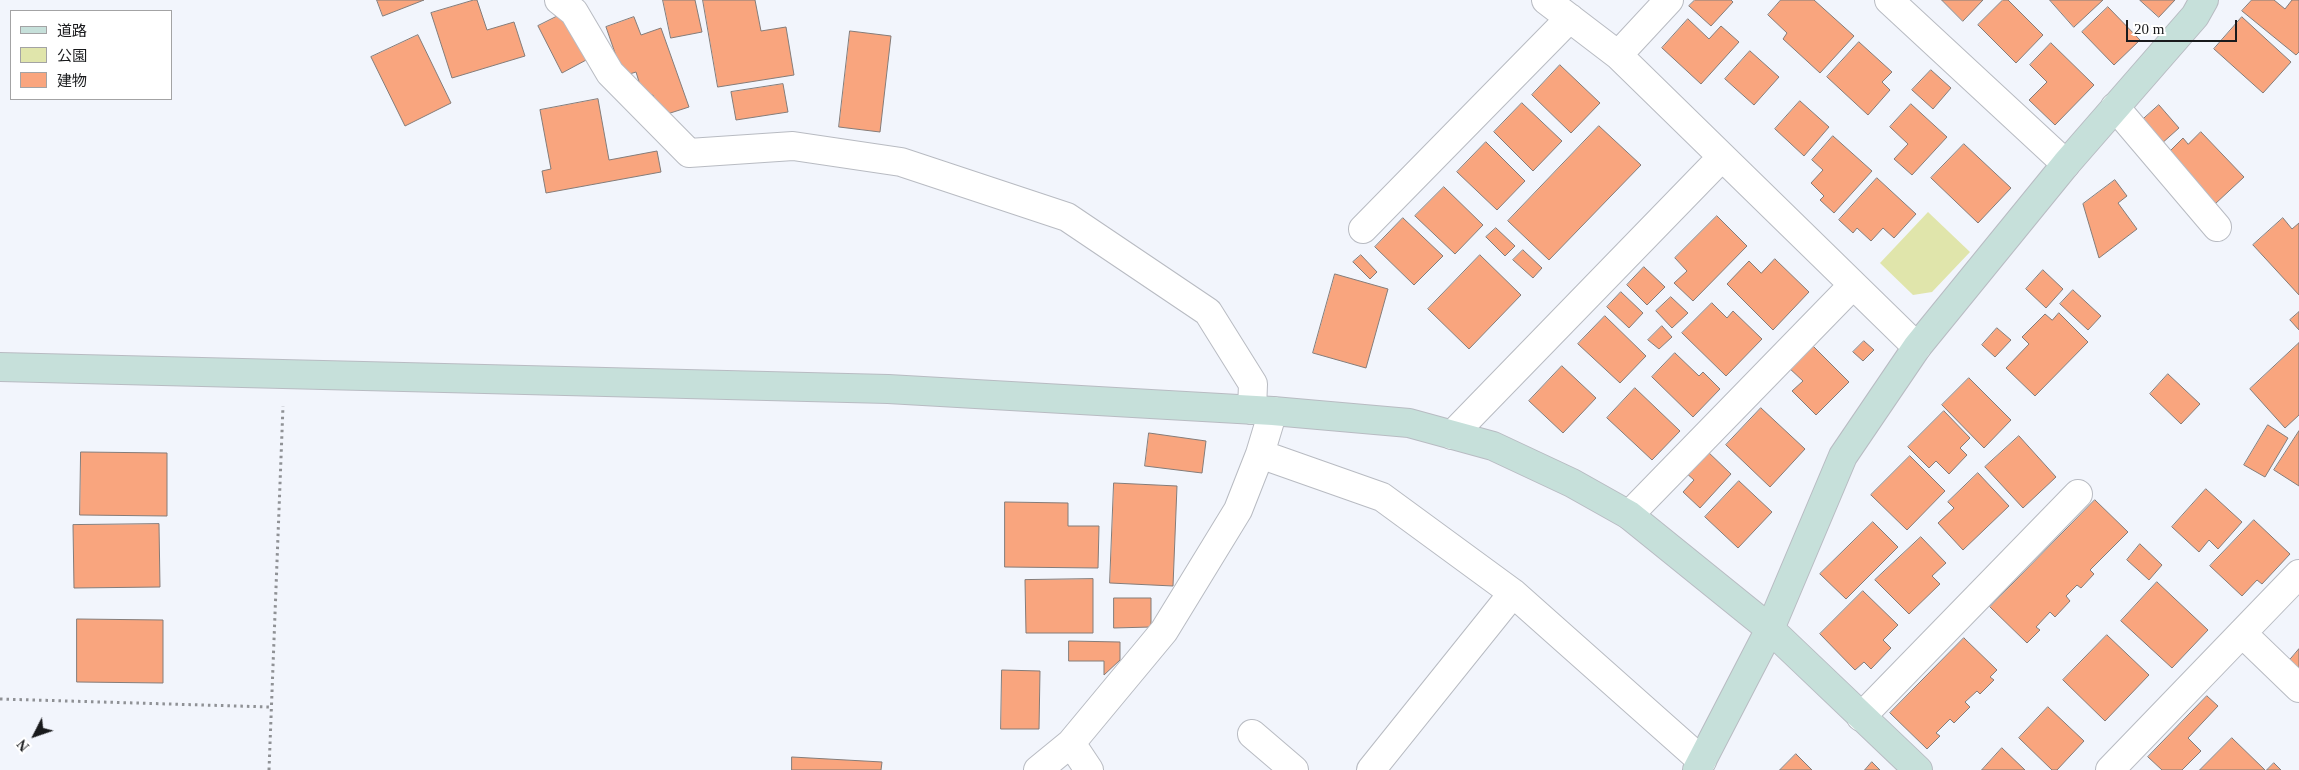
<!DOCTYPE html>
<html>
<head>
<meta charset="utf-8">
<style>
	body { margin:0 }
	#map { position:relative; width:2299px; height:770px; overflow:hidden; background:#f2f5fc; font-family:"Times New Roman","Noto Sans JP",serif }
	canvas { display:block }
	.legend { position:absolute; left:10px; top:10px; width:162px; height:90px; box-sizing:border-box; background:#fff; border:1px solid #a3a3a4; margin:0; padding:6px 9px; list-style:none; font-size:15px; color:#191a1c }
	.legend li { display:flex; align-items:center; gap:10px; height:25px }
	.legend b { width:25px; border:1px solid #a3a3a4 }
	.north { position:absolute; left:10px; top:710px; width:50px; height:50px; -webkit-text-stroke:4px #fff; paint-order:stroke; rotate:229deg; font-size:14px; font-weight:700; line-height:20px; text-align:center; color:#191a1c }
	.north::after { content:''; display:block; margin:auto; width:18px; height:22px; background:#191a1c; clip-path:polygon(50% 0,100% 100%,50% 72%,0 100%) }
	.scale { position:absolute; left:2126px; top:20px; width:111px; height:22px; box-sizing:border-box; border:2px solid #191a1c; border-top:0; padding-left:6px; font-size:15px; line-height:18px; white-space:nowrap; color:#191a1c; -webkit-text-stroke:4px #fff; paint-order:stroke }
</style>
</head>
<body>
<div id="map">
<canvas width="2299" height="770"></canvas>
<ul class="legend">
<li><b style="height:6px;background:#c6e0da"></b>道路</li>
<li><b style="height:14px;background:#e0e5ab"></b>公園</li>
<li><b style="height:14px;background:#f9a57e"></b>建物</li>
</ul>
<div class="north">N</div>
<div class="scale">20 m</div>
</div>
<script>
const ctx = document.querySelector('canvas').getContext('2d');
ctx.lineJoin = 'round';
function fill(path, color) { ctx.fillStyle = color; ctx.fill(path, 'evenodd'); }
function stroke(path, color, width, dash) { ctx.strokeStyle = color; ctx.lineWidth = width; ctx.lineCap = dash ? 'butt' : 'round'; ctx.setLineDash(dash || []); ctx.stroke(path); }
fill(new Path2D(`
	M1928,212l42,40 -38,40 -19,3 -33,-32z`), '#e0e5ab');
const building = new Path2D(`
	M377,0h47l-41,16z
	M474,0h3l10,30 27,-8 11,34 -73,22 -21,-65z
	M663,0h32l7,32 -31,6z
	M703,0h52l6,31 25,-4 8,48 -76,12z
	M1695,0h36l2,2 -22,24 -22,-20z
	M1781,0h33l40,36 -34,37 -37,-34 4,-6 -19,-18z
	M1942,0h41l-20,21z
	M2003,0h5l35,35 -27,28 -38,-38z
	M2050,0h53l-29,27z
	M2140,0h35l-16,17z
	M2252,0h22l11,9 7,-9h7v52l-3,3 -54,-44z
	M2108,7l32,33 -26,25 -32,-33z
	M564,13l24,46 -26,14 -24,-47z
	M634,17l7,18 20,-7 28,79 -28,9 -8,-21 -9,3 -8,-26 -13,4 -17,-49z
	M2242,17l49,45 -28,31 -49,-44z
	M1688,19l21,20 12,-13 18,16 -38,42 -39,-36z
	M850,31l41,5 -11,96 -41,-5z
	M418,35l33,68 -46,23 -34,-69z
	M1859,42l33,30 -10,10 8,8 -22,25 -41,-38z
	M2051,43l43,42 -39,40 -26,-25 18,-18 -17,-17z
	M1750,51l29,26 -25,28 -29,-26z
	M1560,65l40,38 -29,30 -39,-38z
	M1931,70l20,18 -18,21 -21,-19z
	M783,84l5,28 -52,8 -5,-28z
	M598,99l11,61 48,-9 4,21 -115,21 -4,-22 9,-2 -11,-59z
	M1800,101l29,26 -25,29 -29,-27z
	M1522,103l40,38 -29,30 -39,-39z
	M1911,104l36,33 -35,38 -18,-16 14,-15 -18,-17z
	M2159,105l20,23 -19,17 -21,-22z
	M1599,126l42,39 -92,95 -41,-39z
	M2201,132l43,45 -29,27 -48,-50 16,-16 5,6z
	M1833,136l39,35 -38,42 -14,-13 4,-4 -13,-13 12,-13 -11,-10z
	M1486,142l39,39 -28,29 -40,-38z
	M1964,144l47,44 -33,35 -47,-45z
	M1877,178l39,36 -22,24 -11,-10 -12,13 -14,-13 -4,5 -14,-13z
	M2115,180l12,16 -9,7 19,26 -38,29 -16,-54z
	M1444,187l39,38 -28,29 -40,-38z
	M1717,216l30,30 -54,55 -19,-18 13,-12 -12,-13z
	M1403,218l40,38 -29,29 -39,-38z
	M2283,218l9,11 7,-6v72l-46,-50z
	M1496,228l19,18 -10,10 -19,-19z
	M1523,250l19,18 -9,10 -20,-18z
	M1361,255l16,17 -7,7 -17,-17z
	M1480,255l41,40 -52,54 -41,-40z
	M1775,259l34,33 -36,38 -46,-46 22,-23 12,12z
	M1644,267l21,20 -18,18 -20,-20z
	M2043,270l20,19 -17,19 -20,-19z
	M1335,274l53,15 -22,79 -53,-15z
	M2073,290l28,26 -13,14 -28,-26z
	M1621,292l22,21 -14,15 -22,-21z
	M1671,297l17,16 -16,15 -16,-17z
	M1712,303l15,15 6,-7 29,28 -36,37 -44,-43z
	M2299,312v18l-9,-10z
	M2059,313l29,29 -53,54 -29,-28 23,-24 -7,-7 23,-23 7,6z
	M1605,316l41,40 -26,27 -42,-39z
	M1662,326l10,11 -13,12 -11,-9z
	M1997,328l14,12 -16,17 -13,-12z
	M1864,341l10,9 -11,11 -10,-9z
	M2299,343v72l-14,13 -35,-39z
	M1811,344l38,38 -33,33 -24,-24 11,-10 -15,-14z
	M1675,353l24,23 4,-4 17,17 -27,28 -41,-40z
	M1562,366l34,32 -33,35 -34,-32z
	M2168,374l32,30 -19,20 -31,-30z
	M1969,378l42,42 -27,28 -42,-43z
	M1635,388l45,43 -28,29 -45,-42z
	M1761,408l44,41 -35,38 -44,-42z
	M1944,411l26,27 -10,10 7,7 -18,19 -13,-13 -7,7 -21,-21z
	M2268,425l20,13 -23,39 -21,-12z
	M2299,431v55l-25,-16z
	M1149,433l57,8 -4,32 -57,-7z
	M2019,436l37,41 -33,31 -38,-41z
	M1706,450l25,24 -31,34 -17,-16 11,-12 -9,-8z
	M81,452l86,1v63l-87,-1z
	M1910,456l35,35 -38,39 -36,-35z
	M1978,473l31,33 -46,44 -25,-27 16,-15 -6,-6z
	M1739,481l33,31 -34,36 -33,-31z
	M1114,483l63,3 -4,100 -63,-3z
	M2206,489l36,33 -24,27 -9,-9 -10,12 -27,-25z
	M2095,500l33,32 -38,38 4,4 -13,14 -4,-3 -11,11 4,5 -15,16 -5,-5 -14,15 4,3 -13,13 -37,-36z
	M1005,502l63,1v23h31l-1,42 -93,-1z
	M2254,520l36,34 -28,30 -5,-4 -15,16 -32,-30z
	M1873,522l25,25 -52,52 -26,-25z
	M159,524l1,63 -86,1 -1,-63z
	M1921,537l25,26 -14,13 8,8 -31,30 -34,-34z
	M2140,544l22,21 -13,15 -22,-20z
	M1093,579v54h-67l-1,-53z
	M2157,582l51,48 -36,38 -51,-47z
	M1863,591l35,34 -15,15 8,8 -20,21 -7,-7 -9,8 -35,-36z
	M1114,598h37v29l-37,1z
	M77,619l86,1v63l-86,-1z
	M2107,635l42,40 -44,46 -42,-41z
	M1964,638l33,32 -7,7 4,3 -14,14 -3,-3 -12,11 5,5 -16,16 -4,-4 -14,14 4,3 -13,13 -37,-36z
	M1069,641l51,1v18l-16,15v-14h-35z
	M2299,649v21l-10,-9z
	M1002,670l38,1 -1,58h-38z
	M2207,696l11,10 -30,32 13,13 -19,19h-20l-14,-13z
	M2048,707l36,34 -27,29h-5l-33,-32z
	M2232,738l33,32h-65z
	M2002,748l23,22h-43z
	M1796,754l16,16h-32z
	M792,757l90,5 -1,8h-89z
	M1872,762l8,8h-15z
	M2274,763l7,7h-14z`);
fill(building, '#f9a57e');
stroke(building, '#847c79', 1);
const street = new Path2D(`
	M559,0l15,12 36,61 79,80 104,-7 108,16 166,55 141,95 45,72 -1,26
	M1546,0l72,55 299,292
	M1889,0l177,164
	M1618,55l51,-55
	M2115,107l102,120
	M1363,229l207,-211
	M1452,435l270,-278
	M1260,454l122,43 131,96 189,168
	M1629,515l224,-230
	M2242,633l57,55
	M1861,717l217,-223
	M1252,734l42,36
	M1071,743l18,27
	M1038,770l33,-27 93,-112 74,-121 22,-56 13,-43
	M1371,770l142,-177
	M2110,770l189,-196`);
const secondary = new Path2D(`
	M0,367l888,22 385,22 136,12 84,23 79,37 57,32 141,114 148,141
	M1697,770l73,-141 73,-173 74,-109 149,-183 129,-148 9,-16`);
stroke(street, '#b8bbc2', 30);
stroke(secondary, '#b8bbc2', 30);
stroke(new Path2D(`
	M0,699l270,8
	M269,770l14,-364`), '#8f9195', 3, [2.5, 4]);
stroke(street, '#fff', 28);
stroke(secondary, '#c6e0da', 28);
</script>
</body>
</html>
